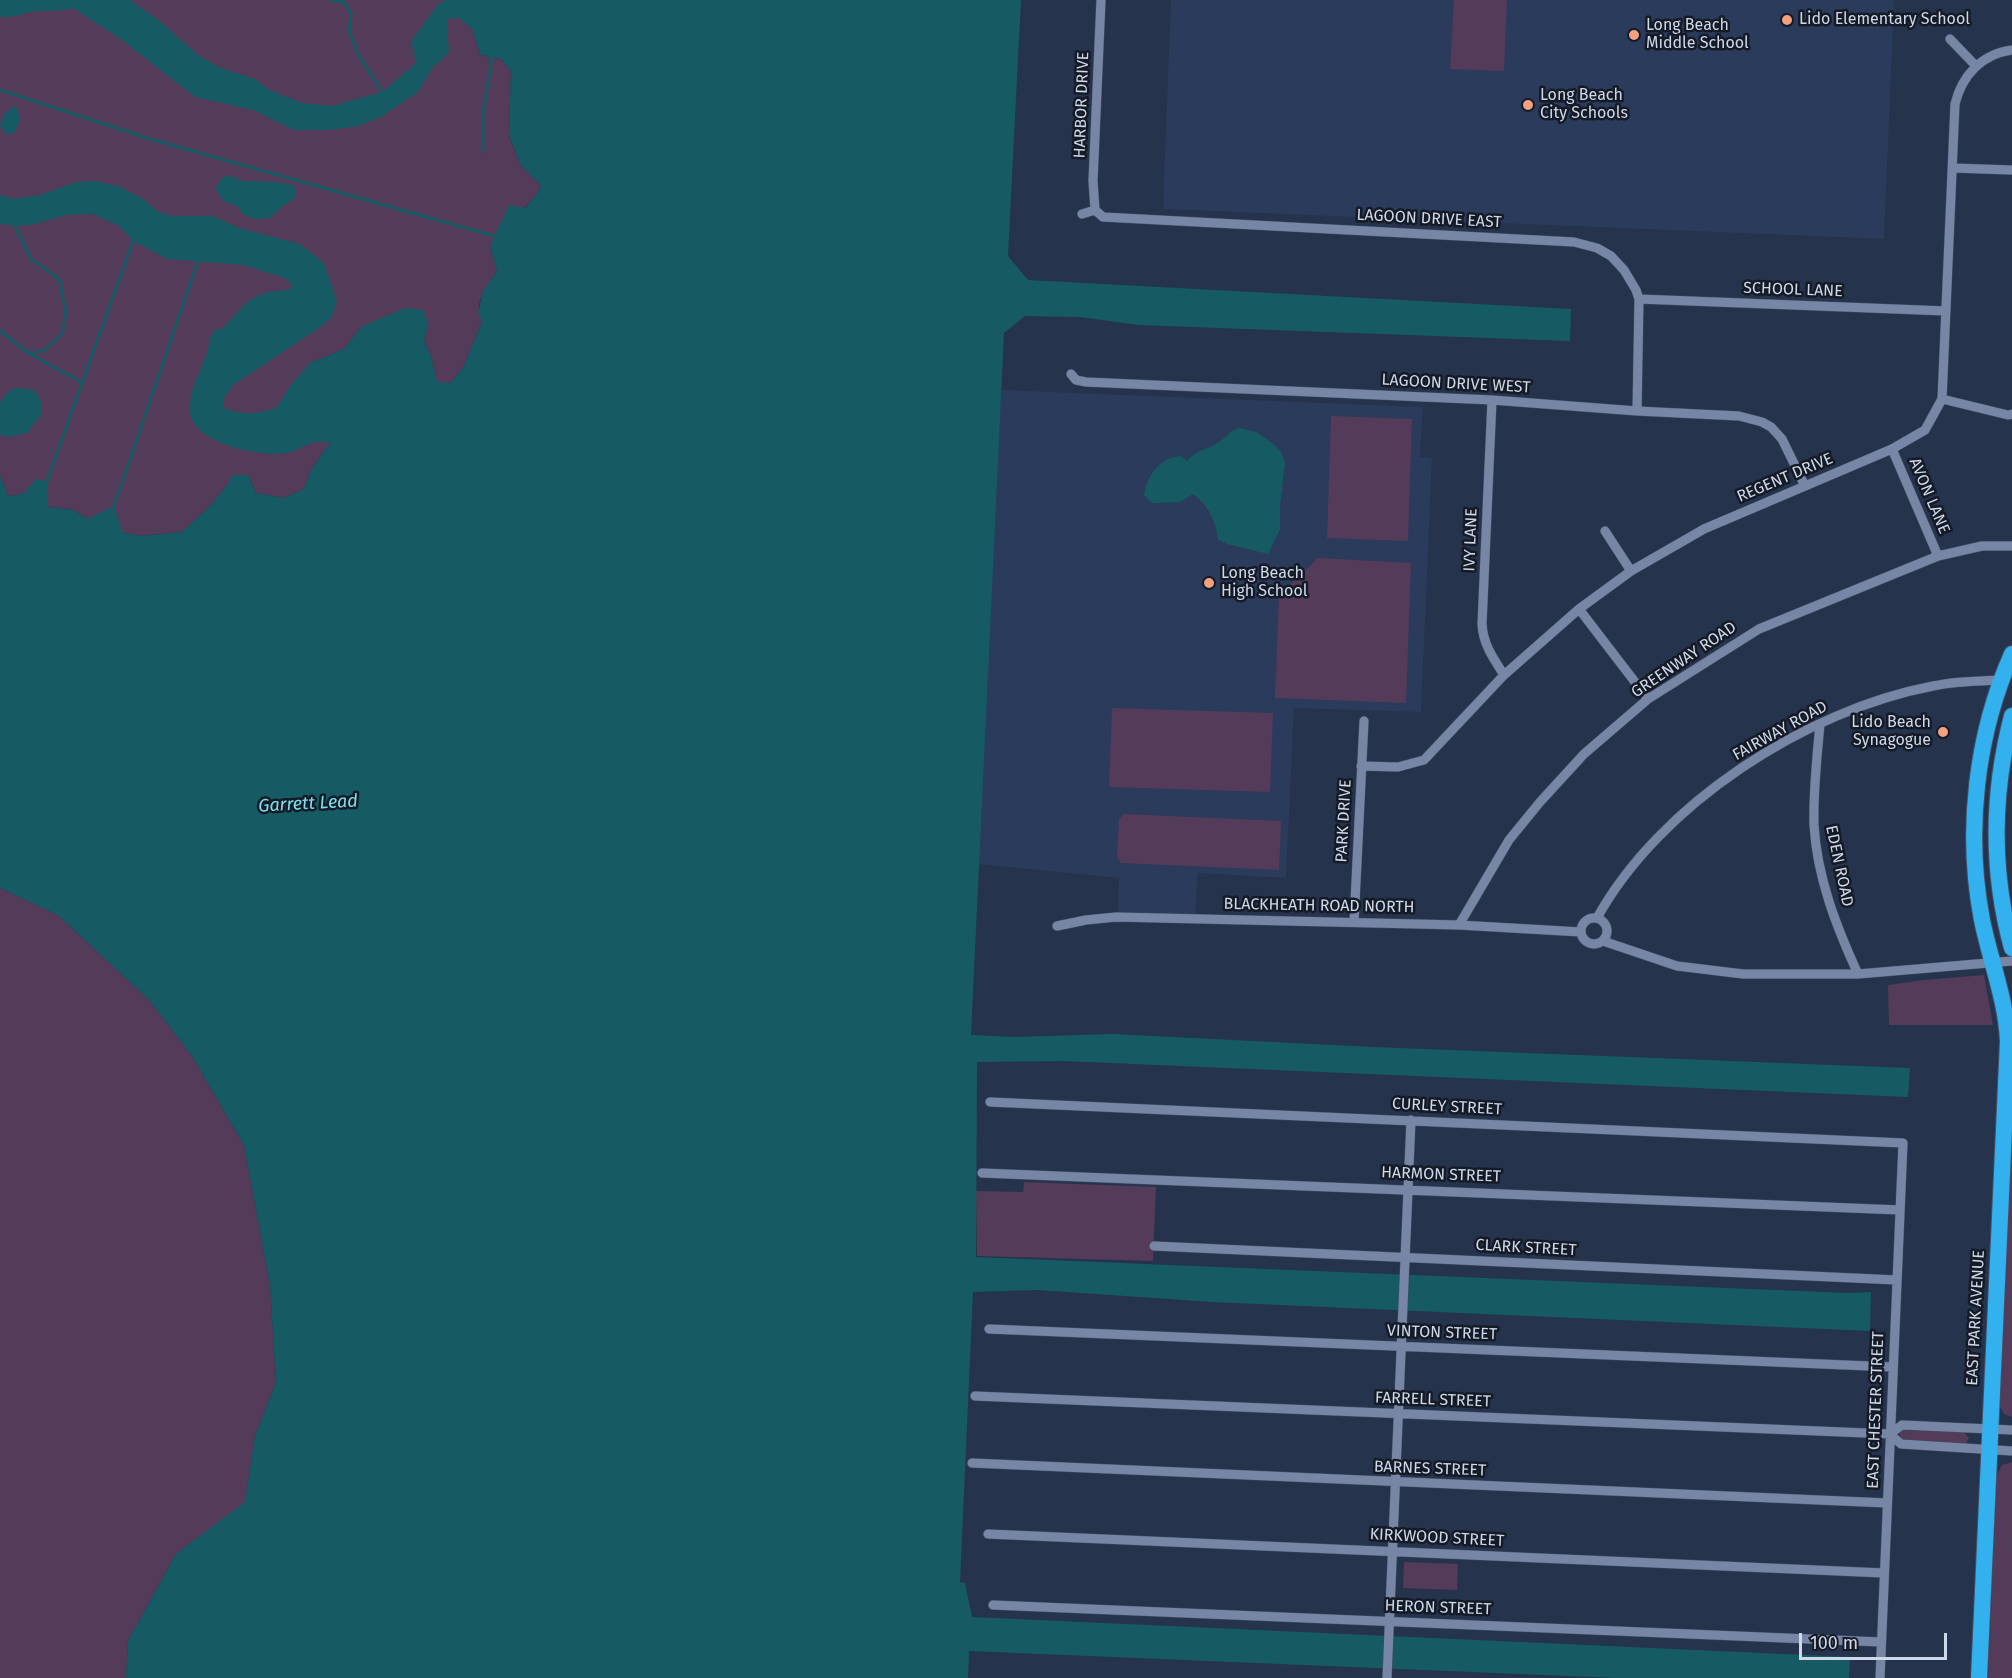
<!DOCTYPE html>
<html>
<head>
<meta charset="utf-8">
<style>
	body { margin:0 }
	#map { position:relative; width:2012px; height:1678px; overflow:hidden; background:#25334c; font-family:"Fira Sans",sans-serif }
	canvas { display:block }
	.scale { position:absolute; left:1799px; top:1633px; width:148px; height:27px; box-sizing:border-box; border:3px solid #cfd8e9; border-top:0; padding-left:8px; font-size:18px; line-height:21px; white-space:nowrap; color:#cfd8e9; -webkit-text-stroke:4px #151b26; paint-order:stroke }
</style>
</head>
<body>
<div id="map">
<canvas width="2012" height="1678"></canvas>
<div class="scale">100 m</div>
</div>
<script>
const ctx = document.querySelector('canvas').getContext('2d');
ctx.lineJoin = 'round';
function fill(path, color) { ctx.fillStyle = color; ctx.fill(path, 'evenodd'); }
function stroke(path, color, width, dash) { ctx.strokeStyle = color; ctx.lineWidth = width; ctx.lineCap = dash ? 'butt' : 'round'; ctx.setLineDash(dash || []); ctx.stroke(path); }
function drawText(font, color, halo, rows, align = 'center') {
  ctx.font = font + ' "Fira Sans",sans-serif'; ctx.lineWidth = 5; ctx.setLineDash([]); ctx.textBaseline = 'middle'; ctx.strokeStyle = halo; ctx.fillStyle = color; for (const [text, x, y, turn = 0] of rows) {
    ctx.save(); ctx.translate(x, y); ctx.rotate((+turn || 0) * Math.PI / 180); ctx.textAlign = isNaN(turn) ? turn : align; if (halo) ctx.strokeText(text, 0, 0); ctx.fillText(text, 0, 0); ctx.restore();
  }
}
fill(new Path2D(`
	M1171,0h723l-10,239 -721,-30z
	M1001,390l422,17 -3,50 12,1 -11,254 -127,-4 -8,170 -88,-5 -3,45 -77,-2 1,-38 -141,-14z`), '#2b3b5b');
fill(new Path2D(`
	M0,0h469l-10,18 14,12 7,25 21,4 10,12 -2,65 12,30 20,19 -4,9 -47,52 7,25c-11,16 -24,32 -15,51l-19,46 -13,15h-13l-6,-27 -7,-15 4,-18 -66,3 -18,23 -34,14 20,80 -19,27 -7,19 -20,9 -28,-5 -8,-18 -19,8 -19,23 -28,26 -41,4 -18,-3 -36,-14 -14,-9 -25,-3 -25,-13 -15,2 -8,-20z
	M1454,0h53l-3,71 -54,-2z
	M1331,416l81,3 -4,122 -81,-3z
	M1318,558l93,5 -5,140 -131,-5 4,-103z
	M1112,708l161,5 -3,79 -161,-5z
	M1124,814l157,7 -2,49 -158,-7 -4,-6 2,-38z
	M0,888l58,27 91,85 43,56 52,89 26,140 6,97 -21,54 -10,67 -69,51 -48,87 -2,37h-126z
	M1984,975l9,50h-104l-1,-40 36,-5z
	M2012,1139v278l-8,-3 -4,-8z
	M1024,1182l132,5 -3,74 -176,-5 -1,-65 47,1z
	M1903,1430l61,2 5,6 -4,7 -65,-6v-7z
	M2012,1462v216h-24l9,-203 5,-10z
	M1404,1562l54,2 -1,26 -54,-2z`), '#533b59');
fill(new Path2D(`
	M0,0h130l27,19 41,36 22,13 35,11 14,11 33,13 30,3 50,-14 34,-29 -5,-22 29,-39 8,-2h573l-13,256 20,24 543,29 -1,32 -432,-16 -58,-8 -55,-1 -21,17 -33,702 44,2 98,-3 261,13 536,21 -2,29 -845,-36 -86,1 -1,195 872,36 23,-1 -1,39 -658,-29 -174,-12 -65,2 -13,290 5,1 7,34 878,40 -1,21h-234l-646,-27 -1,27h-842l2,-37 48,-87 69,-52 10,-66 21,-54 -6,-97 -26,-140 -52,-89 -43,-56 -91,-85 -58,-27v-412l8,20 15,-2 13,-15 11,2 1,26 25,3 14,9 27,-13 9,27 18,3 41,-4 28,-26 19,-23 3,-8h16l8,18 28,5 20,-9 7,-19 19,-27c-20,-6 -26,7 -44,10 -26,4 -93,-9 -96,-41 -2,-28 18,-48 20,-75l5,-7 7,-1c24,-26 29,-38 67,-39l3,-6 -8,-6 -41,-13 -76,-6 -34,-18 -14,-15 -26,-12 -27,1 -35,10 -16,1 -15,-2v-29l14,4 26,-4 37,-13 19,-1 24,6 23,12 15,13 15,4h40l26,12 61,16 24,19 13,39 -6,16 -12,10 -86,57 -10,14v9c19,7 36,7 54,-1l13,-21 20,-23 34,-14 18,-23 44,-18 17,2 5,13 -4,18 7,15 6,26 13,1 13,-15 19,-46 -4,-9 5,-22 14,-20 -7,-25 19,-41 16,3 12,-14 4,-9 -20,-19 -12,-31 2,-64 -10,-12 -21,-4 -7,-25 -14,-12 -12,1 2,34 -17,15 -14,24 -37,25 -23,9 -28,4h-36l-41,-20 -58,-13 -76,-59 -46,-30c-14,4 -20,2 -34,3 -13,1 -25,7 -39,6z
	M17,106l3,14 -6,13 -8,1 -6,-8c2,-11 6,-16 17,-20z
	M224,176l10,1 9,4 35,1 17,4v12l-11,7 -14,13 -15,1 -13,-5c-4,-9 -8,-10 -18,-12l-9,-14z
	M18,388l16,2 8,12 -1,13 -14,18 -18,4 -9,-2v-33l10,-12z
	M1240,428l16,4 15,10 10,10 4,11 -5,42v24l-12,25 -41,-10 -9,-5c-3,-21 -9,-32 -25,-45l-13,8 -28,1 -8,-8c3,-19 16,-38 37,-39l6,5c13,-13 15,-9 29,-17 10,-5 13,-14 24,-16z`), '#165b64');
stroke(new Path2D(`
	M330,0l14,2 7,12 -2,17 8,21 25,40
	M0,90l150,49 344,97
	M483,151v-38l9,-56
	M15,226l16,33 28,20 7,33 -4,22 -19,17 -15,2
	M0,331l28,22 53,29
	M47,481l86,-240
	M114,506l84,-245`), '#165b64', 3);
const street = new Path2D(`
	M1950,39l26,27
	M1953,168l58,2
	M1095,210l-2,-29 8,-181
	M1082,214l13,-4 8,7 471,25 23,6 14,8 13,14 12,20 3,9 -2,112
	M1639,299l307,12
	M1071,374l5,6 10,2 406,18 145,11 102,5 23,6 9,5 11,12 23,47
	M1942,399l66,16 4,-1
	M1492,400l-10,224c1,20 11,34 22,51
	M1892,449l46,107
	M1605,531l26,40
	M1579,609l69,90
	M1820,724c-3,33 -7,67 -6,101 3,52 22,101 44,149
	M1361,766l37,1 26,-7 80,-85 75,-66 52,-38 73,-42 188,-80 33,-19 17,-31 13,-295c7,-29 27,-50 57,-54
	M1581 931a13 13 0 1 1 26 0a13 13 0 1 1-26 0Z
	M1597,918c63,-114 209,-208 336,-232 22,-5 45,-5 68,-6
	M1354,922l10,-201
	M1459,925l50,-85 31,-38 44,-48 64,-55 111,-70 179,-73 44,-10h30
	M1057,926l29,-6 30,-3 343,8 122,7
	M1603,941l74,25 66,8h115l154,-13
	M990,1102l913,41 -23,535
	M982,1173l918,37
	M1154,1246l743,34
	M989,1329l904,38
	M975,1396l915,38
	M1890,1434l11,10 111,7
	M1890,1434l12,-9 110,5
	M972,1463l915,40
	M988,1534l896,39
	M993,1605l888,37
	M1387,1678l24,-558`);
const highway = new Path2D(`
	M2012,716c-20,77 -21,155 0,232
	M1979,1678l29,-637c-2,-42 -18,-81 -26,-121 -17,-88 -6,-185 30,-266`);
stroke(street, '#444f65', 10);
stroke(highway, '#444f65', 18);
stroke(street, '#7686a4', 9);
stroke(highway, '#33b1ee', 16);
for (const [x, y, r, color] of [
	[1787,20,6,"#f2a07f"],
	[1634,35,6,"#f2a07f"],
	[1528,105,6,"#f2a07f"],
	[1209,583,6,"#f2a07f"],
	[1943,732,6,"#f2a07f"]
]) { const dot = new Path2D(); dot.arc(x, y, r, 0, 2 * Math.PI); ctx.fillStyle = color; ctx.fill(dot); stroke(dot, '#151b26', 2); }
drawText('16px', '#cfd8e9', '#151b26', [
	["Lido Elementary School",1799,20],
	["Long Beach",1646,26],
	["Middle School",1646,44],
	["Long Beach",1540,96],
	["City Schools",1540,114],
	["Long Beach",1221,574],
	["High School",1221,592],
	["Lido Beach",1931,723,"right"],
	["Synagogue",1931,741,"right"]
], 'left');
drawText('16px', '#cfd8e9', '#151b26', [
	["HARBOR DRIVE",1082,105,-88],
	["LAGOON DRIVE EAST",1429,219,3],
	["SCHOOL LANE",1793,290,2],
	["LAGOON DRIVE WEST",1456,384,3],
	["REGENT DRIVE",1785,478,-23],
	["AVON LANE",1929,496,67],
	["IVY LANE",1471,540,-88],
	["GREENWAY ROAD",1684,660,-34],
	["FAIRWAY ROAD",1780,731,-29],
	["PARK DRIVE",1344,821,-87],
	["EDEN ROAD",1839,866,78],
	["BLACKHEATH ROAD NORTH",1319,906,1],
	["CURLEY STREET",1447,1107,3],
	["HARMON STREET",1441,1175,2],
	["CLARK STREET",1526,1248,3],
	["EAST PARK AVENUE",1976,1318,-87],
	["VINTON STREET",1442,1333,2],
	["FARRELL STREET",1433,1400,2],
	["EAST CHESTER STREET",1876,1410,-88],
	["BARNES STREET",1430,1469,2],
	["KIRKWOOD STREET",1437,1538,3],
	["HERON STREET",1438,1608,2]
]);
drawText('italic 18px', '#7be0ee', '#151b26', [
	["Garrett Lead",308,804,-3]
]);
</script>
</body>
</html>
